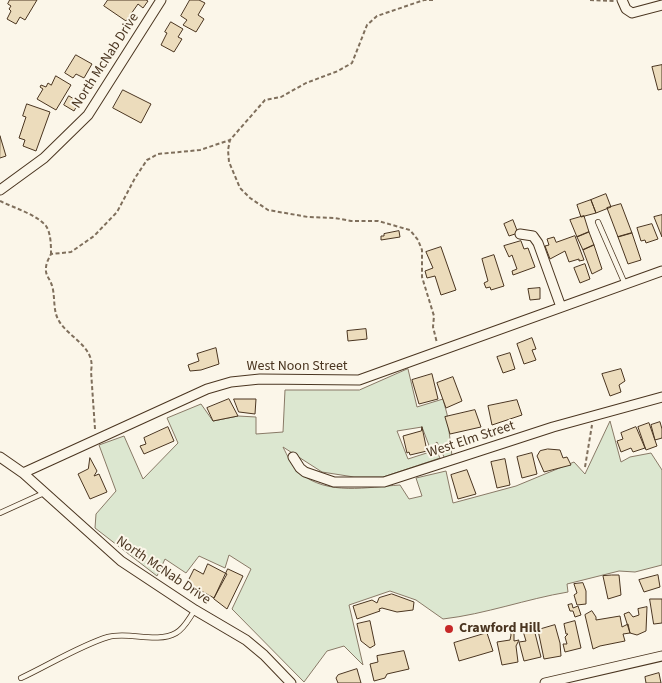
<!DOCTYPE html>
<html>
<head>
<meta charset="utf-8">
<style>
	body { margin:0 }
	canvas { display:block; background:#fbf6e9 }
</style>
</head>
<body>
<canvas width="662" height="683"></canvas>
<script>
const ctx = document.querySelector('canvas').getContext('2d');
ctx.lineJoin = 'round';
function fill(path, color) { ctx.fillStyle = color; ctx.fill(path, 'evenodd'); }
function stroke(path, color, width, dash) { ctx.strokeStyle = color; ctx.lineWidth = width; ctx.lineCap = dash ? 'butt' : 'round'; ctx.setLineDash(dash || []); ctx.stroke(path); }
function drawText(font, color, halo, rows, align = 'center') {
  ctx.font = font + ' "Source Sans 3",sans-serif'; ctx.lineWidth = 4; ctx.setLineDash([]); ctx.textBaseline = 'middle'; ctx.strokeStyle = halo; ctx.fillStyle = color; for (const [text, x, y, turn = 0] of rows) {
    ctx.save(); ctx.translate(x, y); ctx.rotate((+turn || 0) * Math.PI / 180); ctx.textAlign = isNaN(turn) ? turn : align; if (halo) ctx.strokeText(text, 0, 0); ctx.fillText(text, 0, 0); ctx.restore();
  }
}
const green = new Path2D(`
	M408,369l9,38 26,-8 4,15 5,42 -7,3 -8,-17 -7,6 -8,-21 -25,4 11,28 28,-9 4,8 -57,19h-29l-32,-5 -39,-25c4,8 10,21 17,26 28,23 67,14 100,12l9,14 13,-3 -6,-18 30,-7 7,32 63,-17 58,-24 11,12 25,-53 11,41 9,-5 21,-4 11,17v95l-27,7 -16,-1 -52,13 1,8c-42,7 -82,22 -125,27l-27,-19 -26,-9 -41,14 14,60 -19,-19 -17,5 -23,31 -72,-73 19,-40 -22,-14 -4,13 -26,-12 -13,17 -21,-14 -8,17 -62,-48 1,-14 20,-23 -17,-46 25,-9 19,43 35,-36 -11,-25 34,-14 12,17 25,-5 18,1v17l27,-2 2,-42h74z`);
fill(green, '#dce7d0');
stroke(green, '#887966', 1);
const building = new Path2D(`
	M10,0h27l-12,20 -5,-3 -4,7 -9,-5 4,-8 -2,-2 2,-3 -3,-2z
	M108,0h38l2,1 -5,7 -5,-4 -12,17 -22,-15z
	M190,0h9l6,3 -7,12 6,4 -8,13 -13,-7 4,-5 -6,-4z
	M171,22l12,7 -5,8 4,2 -8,13 -13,-7 6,-12 -2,-1z
	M76,55l16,9 -8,14 -8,-4 -3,4 -8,-5z
	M662,65v24l-4,1 -6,-23z
	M56,76l15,9 -15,25 -19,-11 6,-10 -3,-2 1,-2 5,2 2,-4 3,2z
	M123,90l28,14 -10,19 -28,-15z
	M69,96l10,6 -5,9 -10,-6z
	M27,104l23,8 -14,39 -13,-5 2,-6 -6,-2 7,-21 -3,-1z
	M0,136l6,20 -6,2z
	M606,194l5,13 -15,6 -5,-13z
	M591,200l5,13 -15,4 -4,-12z
	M621,204l11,29 -14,4 -11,-29z
	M662,215v22l-8,-20z
	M584,216l5,16 -12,5 -7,-17z
	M513,220l5,13 -9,3 -5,-12z
	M652,224l6,15 -12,4 -1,-3 -4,1 -4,-13z
	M399,231l1,6 -19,3v-4h3v-2z
	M589,232l5,13 -11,5 -6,-13z
	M632,233l9,27 -13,4 -10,-27z
	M575,236l9,24 -5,1v-2l-10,3 -4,-11 -15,8 -5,-13 4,-1 -2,-6 7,-2 2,5z
	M521,241l3,8 4,-1 7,19 -22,8 -1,-4 5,-2 -5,-14 -3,2 -5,-11z
	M594,245l8,24 -10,5 -9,-24z
	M441,247l15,43 -15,5 -6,-19 -8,2 -2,-7 8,-3 -7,-16z
	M494,255l10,31 -13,4 -1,-3 -4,1 -2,-5 4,-2 -6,-22z
	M585,264l5,15 -10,4 -6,-15z
	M540,288v11l-10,1 -2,-11z
	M366,329l1,10 -19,2 -1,-10z
	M532,338l4,11 -4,1 4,10 -12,4 -7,-20z
	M216,348l3,16 -18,6 -11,1 -2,-6 11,-4 -2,-7z
	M510,353l5,16 -12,4 -6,-16z
	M621,369l4,12 -6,4 2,7 -11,4 -8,-22z
	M432,374l6,25 -19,5 -7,-24z
	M453,377l9,24 -16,7 -9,-25z
	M229,399l9,17 -25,5 -6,-13z
	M234,399h22l-1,15 -16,-2z
	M517,400l5,15 -30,10 -4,-19z
	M475,410l6,17 -31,7 -5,-17z
	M660,422l2,7v9l-7,2 -4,-15z
	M649,423l8,23 -11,4 -8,-23z
	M168,427l6,14 -30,13 -4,-8 6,-2 -2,-6z
	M422,427l5,24 -17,4 -1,-3 -2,1 -4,-17 18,-5z
	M636,427l9,21 -12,4 -2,-4 -10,4 -4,-11 6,-2 -2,-6z
	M548,449l12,1 3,8 4,-1 4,8 -27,7 -7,-16 3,-5z
	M532,453l5,21 -15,4 -5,-21z
	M90,458l7,13 -3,5 5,-2 8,18 -17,7 -12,-25 10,-5z
	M505,459l5,26 -13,3 -6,-26z
	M467,470l9,24 -18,5 -7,-24z
	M208,564l19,10 -13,24 -20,-11 -6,-6 6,-12 9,5z
	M228,569l15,7 -16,33 -13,-10z
	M612,575h7l2,20 -13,4 -5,-23z
	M658,575l2,12 -16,5 -5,-12z
	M583,583l3,8v13l-9,1 -3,-10 3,-2 -3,-9z
	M392,594l22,8 -1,8 -16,2 -15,-4 -3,1 1,2 -23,8 -4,-13 19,-6 5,3 2,-5z
	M650,599h12v24l-8,1z
	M572,604l1,4 5,-2 3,9 -6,2 -2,-6h-3l-2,-6z
	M647,607l-1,24 -9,4 -7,-2 -6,-19 5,-2 4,5 6,-2 -1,-6z
	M592,611l4,6v3l24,-4 2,11 6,-3 2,9 -7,1 2,7 -25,5 -7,3 -8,-34z
	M370,621l5,24 -5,3 -9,-7 -4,-17z
	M575,621l6,27 -16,4 -2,-8h4l-2,-7 3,-3h-2l-2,-10z
	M555,625l5,18 1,13 -17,3 -6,-29z
	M514,626v15l5,-1 -3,6 2,16 -16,3 -5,-23 13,-2 1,-5 -1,-7z
	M534,629l7,28 -17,4 -5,-19 7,-1 -3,-10z
	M487,633l6,18 -34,10 -5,-18z
	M404,651l5,18 -22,5 -2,4 -11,3 -4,-17 8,-2 -1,-6z
	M357,669l4,14h-23l-2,-5 2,-3z
	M659,673l2,10h-15l-1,-6z`);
fill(building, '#ecdcbc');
stroke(building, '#4a3520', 1);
const service = new Path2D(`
	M598,222l27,62
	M0,513l44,-20
	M21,678c26,-12 60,-33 87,-41 21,-6 48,7 68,-4 9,-5 13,-15 19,-23`);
const minor = new Path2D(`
	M622,0l4,9 6,4 30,-8
	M0,190l44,-32 44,-43 73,-115
	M520,234l13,2 5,7 23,64
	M0,457l23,16 98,88 74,49 51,30 18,15 27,28
	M293,457l7,11 5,4 29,10h50l169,-55 109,-30
	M23,473l184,-84 24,-7 29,-3 99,1 303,-109
	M545,683l117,-27`);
stroke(service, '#4a3520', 6);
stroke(minor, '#4a3520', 11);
stroke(new Path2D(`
	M433,0h-9l-47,16 -10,9 -15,38 -14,8 -32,12 -25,14 -16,3 -35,40 -2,10 1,12 11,26 10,10 18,12 40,7 27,1 16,3h27l32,9 8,10 4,10v27l12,39 -1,11 4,16
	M590,0l24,1
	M0,201c14,7 36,13 46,25 5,7 5,20 5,28
	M95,429l-4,-58c5,-24 -22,-33 -32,-50 -7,-11 -3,-27 -8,-38 -2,-5 -6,-9 -5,-15 0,-5 3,-10 5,-14l20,-2 23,-16 23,-24 18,-34 12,-18 11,-6 42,-4 30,-10
	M585,467l7,-42`), '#7f6f5c', 2, [4, 2.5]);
stroke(service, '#fbf6e9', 4.5);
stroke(minor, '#fbf6e9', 9);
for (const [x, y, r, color] of [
	[449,629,5,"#c62828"]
]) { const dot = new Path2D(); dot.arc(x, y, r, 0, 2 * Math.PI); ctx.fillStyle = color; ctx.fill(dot); stroke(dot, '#fbf6e9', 2); }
drawText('14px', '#4a3520', '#fbf6e9', [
	["North McNab Drive",106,61,-57],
	["West Noon Street",297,367],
	["West Elm Street",471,440,-18],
	["North McNab Drive",163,571,34]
]);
drawText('bold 14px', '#4a3520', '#fbf6e9', [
	["Crawford Hill",459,629]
], 'left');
</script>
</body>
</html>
